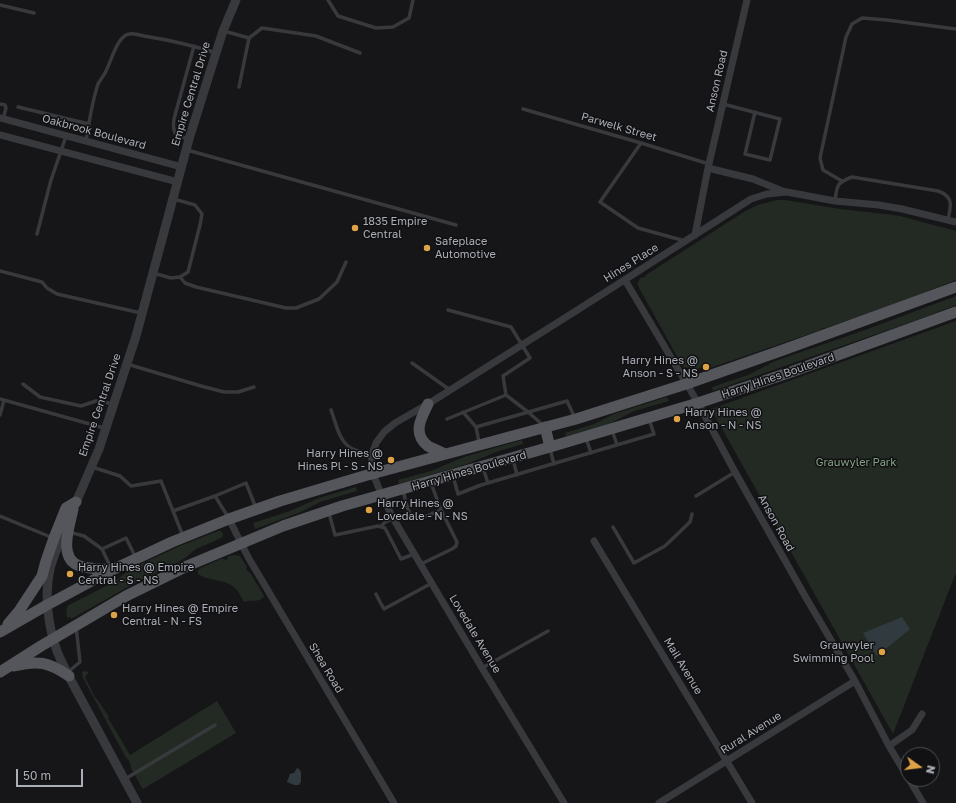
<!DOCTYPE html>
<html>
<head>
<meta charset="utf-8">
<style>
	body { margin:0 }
	#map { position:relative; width:956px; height:803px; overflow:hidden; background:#161618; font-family:"Golos Text",sans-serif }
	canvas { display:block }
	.north { position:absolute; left:900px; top:747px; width:40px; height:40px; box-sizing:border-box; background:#111113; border:1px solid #4e5054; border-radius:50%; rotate:104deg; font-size:11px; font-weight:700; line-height:16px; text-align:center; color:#aaaeb6 }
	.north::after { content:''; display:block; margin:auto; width:14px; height:18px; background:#dfa347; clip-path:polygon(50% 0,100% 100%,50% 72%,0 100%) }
	.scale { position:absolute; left:16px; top:769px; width:67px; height:18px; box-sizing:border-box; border:2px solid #aaaeb6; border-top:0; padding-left:5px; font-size:12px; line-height:14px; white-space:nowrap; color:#aaaeb6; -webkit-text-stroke:3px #111113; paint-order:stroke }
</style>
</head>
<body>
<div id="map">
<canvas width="956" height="803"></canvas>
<div class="north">N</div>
<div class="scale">50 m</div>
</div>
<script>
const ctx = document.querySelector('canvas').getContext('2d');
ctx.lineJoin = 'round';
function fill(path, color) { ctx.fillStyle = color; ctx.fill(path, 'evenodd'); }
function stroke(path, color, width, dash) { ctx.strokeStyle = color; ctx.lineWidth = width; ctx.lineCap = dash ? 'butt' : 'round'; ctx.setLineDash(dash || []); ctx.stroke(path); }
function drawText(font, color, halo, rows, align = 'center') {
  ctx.font = font + ' "Golos Text",sans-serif'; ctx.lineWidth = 3; ctx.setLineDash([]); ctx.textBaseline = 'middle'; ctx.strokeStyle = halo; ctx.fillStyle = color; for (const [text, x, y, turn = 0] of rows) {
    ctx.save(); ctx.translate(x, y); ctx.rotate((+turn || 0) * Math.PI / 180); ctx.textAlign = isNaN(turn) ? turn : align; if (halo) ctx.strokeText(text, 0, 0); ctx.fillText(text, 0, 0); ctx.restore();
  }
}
fill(new Path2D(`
	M777,200h8l55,9 45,5 15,2 56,15v49l-43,17 -87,31h-3l-5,3 -108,37v-2l1,-1v-1h-2l-1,-1 -5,2 1,2c-8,3 -11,4 -18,0l-2,2 -46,-83c-1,-3 1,-7 4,-9l1,1 3,-2v-1l101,-65 11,-5z
	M956,296v9l-42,16 -201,70 -1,-4 36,-12 27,-14 90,-31z
	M956,321v253l-1,1 -62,159 -182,-325z
	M667,397l2,4 -35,10 -25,13 -43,12 -1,-3 29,-9 20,-10z
	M522,440l1,4 -27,8 -29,12 -68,20 -1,-4 33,-9 33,-14z
	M356,487l1,4 -37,11 -19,10 -46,17 -2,-6 37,-12 29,-13z
	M218,531h3c2,2 3,5 0,7l-25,11 -11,9 -10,6 -40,19 -64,36 -1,-2 -3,1 -1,-9 2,-1 -1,-2 45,-23 15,-11 16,-9 37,-17z
	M235,555l5,1 7,11 -1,1 2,4 1,-1 14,23 1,3c-5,6 -13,2 -20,5 -3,-5 -5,-10 -8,-13 -10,-11 -27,-7 -38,-15v-4l3,-2 20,-9h3l1,1 3,-1 -1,-2 2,-1z
	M84,671l5,1 -4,5 11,22h1l12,18 -1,1 22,37 87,-54 19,32 -93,56 -1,-1 -11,-20c0,-5 -3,-9 -6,-12l-42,-78 -1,-5z`), '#232a23');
fill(new Path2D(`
	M902,617l8,12 -33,27 -14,-23z
	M297,768l2,1 2,3v10l-2,3h-5l-7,-3 3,-8 4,-1z`), '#313a3f');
stroke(new Path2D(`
	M328,0l10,16 38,12 17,-1 16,-9 4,-18
	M0,5l34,8
	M224,31l25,7 13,-10 54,8 44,17
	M239,87l10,-49
	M0,104l5,1 1,3 -3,11
	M723,104l57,15 -10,41 -25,-6 10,-42
	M18,107l71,17
	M523,109l118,34 68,21
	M188,139c-13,-4 -16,-5 -14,-20l20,-73
	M86,141c3,-19 6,-39 12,-57 2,-4 6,-8 8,-13 5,-9 11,-35 23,-37 5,-1 11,1 15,2 25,4 48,9 72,17
	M641,143l-41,59 38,26 47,13
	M187,150l269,75
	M842,181l-19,-11 -3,-12 26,-121 6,-13 10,-6 25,2 69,9
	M835,201c2,-15 1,-18 17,-24l86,14c16,6 13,14 10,29
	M37,234l14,-54 10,-29 5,-15
	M0,271l42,11 5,6 10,6 84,19
	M153,273l18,5 9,-1 8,-5 12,-47 2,-11 -7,-9 -21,-6
	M180,277l5,6 11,4 90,21h10l23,-9 18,-17 9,-20
	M448,310l63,17 19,31 -27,18 3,19
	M412,363l38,27
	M127,364l74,22 23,6h14l16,-5
	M23,384l17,13 41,9 15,-5h5l11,3
	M0,399l104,29
	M331,410c5,13 8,33 22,39 6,3 13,4 19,5
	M463,412l13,15
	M0,415l4,-15
	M447,419l59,-24 22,17 15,13
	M612,430l5,15
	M586,438l5,15
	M479,442l-3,-15 91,-26 8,17
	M550,449l4,15
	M513,459l4,16
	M92,467l28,9 11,10 30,-5 12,30 42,-15 31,-13 10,25
	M483,468l5,15
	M453,476l5,18 23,-9 173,-51 -5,-15
	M403,490c2,7 5,29 13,29 6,0 18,-6 25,-9
	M215,496l13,21
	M696,496l39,-24
	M173,511l10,25
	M329,513l6,22 43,-9 7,2 16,31 13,-5
	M0,516l53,22
	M381,527l3,-4 9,-5
	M613,527l21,36 31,-17 25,-24 2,-8
	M69,532l15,4 18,13 24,-11 10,20
	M102,549l9,19
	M421,564l31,-15 4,-3 1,-4 -16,-32 -10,-27
	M376,594l4,8 4,7 48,-26
	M482,668l66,-37
	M68,672l12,-10 -4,-36
	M125,779l90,-54`), '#38393c', 3.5);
stroke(new Path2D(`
	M0,118l182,49
	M0,135l178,47
	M708,168l45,11 32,13
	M695,235l13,-67 39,-168
	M625,280l73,123 37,69 70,124 50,85 34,65 19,32
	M229,519l19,38 146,246
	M594,541l158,262
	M889,746l23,-16 10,-16
	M909,779l14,24
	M564,803l-82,-135 -89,-150 -11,-22 -9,-22 -2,-9 1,-11 4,-11 8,-11 11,-9 33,-19 151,-95 172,-110 16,-5 20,-2 48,9 44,4 23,4 54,13
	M659,803l196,-122`), '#38393c', 7);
stroke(new Path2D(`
	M74,507l25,-58 37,-113 53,-197 27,-86 7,-22 13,-31
	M66,526c-6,14 -12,28 -16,43 -6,26 -2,57 7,82 3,8 7,15 10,22l70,130`), '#38393c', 9);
stroke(new Path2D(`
	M428,404c-7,14 -16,30 0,42 5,3 12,5 17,8
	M545,427l5,20
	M73,509c-3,16 -16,50 7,57 10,3 21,3 31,4
	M8,624l11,-13 23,-35 4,-15 8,-23 12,-30 10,-6
	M0,632l47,-27 65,-35 60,-28 57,-23 51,-18 84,-25 212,-57 110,-35 97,-34 173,-63
	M14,666c24,-6 35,-4 55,10
	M0,672l41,-26 85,-50 61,-30 96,-40 59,-20 208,-59 148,-44 93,-31 165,-60`), '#54565b', 11);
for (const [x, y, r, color] of [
	[355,228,4,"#dfa347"],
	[427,248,4,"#dfa347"],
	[706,367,4,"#dfa347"],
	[677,419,4,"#dfa347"],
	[391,460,4,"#dfa347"],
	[369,510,4,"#dfa347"],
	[70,574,4,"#dfa347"],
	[114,615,4,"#dfa347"],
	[882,652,4,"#dfa347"]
]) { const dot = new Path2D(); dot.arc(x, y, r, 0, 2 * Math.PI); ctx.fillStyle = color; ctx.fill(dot); stroke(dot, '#111113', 1.5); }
drawText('11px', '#aaaeb6', '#111113', [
	["Anson Road",717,81,-77],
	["Empire Central Drive",191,94,-73],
	["Parwelk Street",619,127,16],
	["Oakbrook Boulevard",94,132,15],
	["Hines Place",631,263,-32],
	["Harry Hines Boulevard",778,376,-19],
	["Empire Central Drive",100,405,-71],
	["Harry Hines Boulevard",469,471,-16],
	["Anson Road",776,523,61],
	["Lovedale Avenue",475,634,59],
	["Mail Avenue",683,666,59],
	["Shea Road",326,668,59],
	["Rural Avenue",751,733,-32]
]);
drawText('11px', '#aaaeb6', '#111113', [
	["1835 Empire",363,222],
	["Central",363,235],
	["Safeplace",435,242],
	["Automotive",435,255],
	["Harry Hines @",698,361,"right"],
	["Anson - S - NS",698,374,"right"],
	["Harry Hines @",685,413],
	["Anson - N - NS",685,426],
	["Harry Hines @",383,454,"right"],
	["Hines Pl - S - NS",383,467,"right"],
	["Harry Hines @",377,504],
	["Lovedale - N - NS",377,517],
	["Harry Hines @ Empire",78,568],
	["Central - S - NS",78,581],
	["Harry Hines @ Empire",122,609],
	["Central - N - FS",122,622],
	["Grauwyler",874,646,"right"],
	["Swimming Pool",874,659,"right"]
], 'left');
drawText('11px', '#83a083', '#111113', [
	["Grauwyler Park",856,463]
]);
</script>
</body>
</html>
